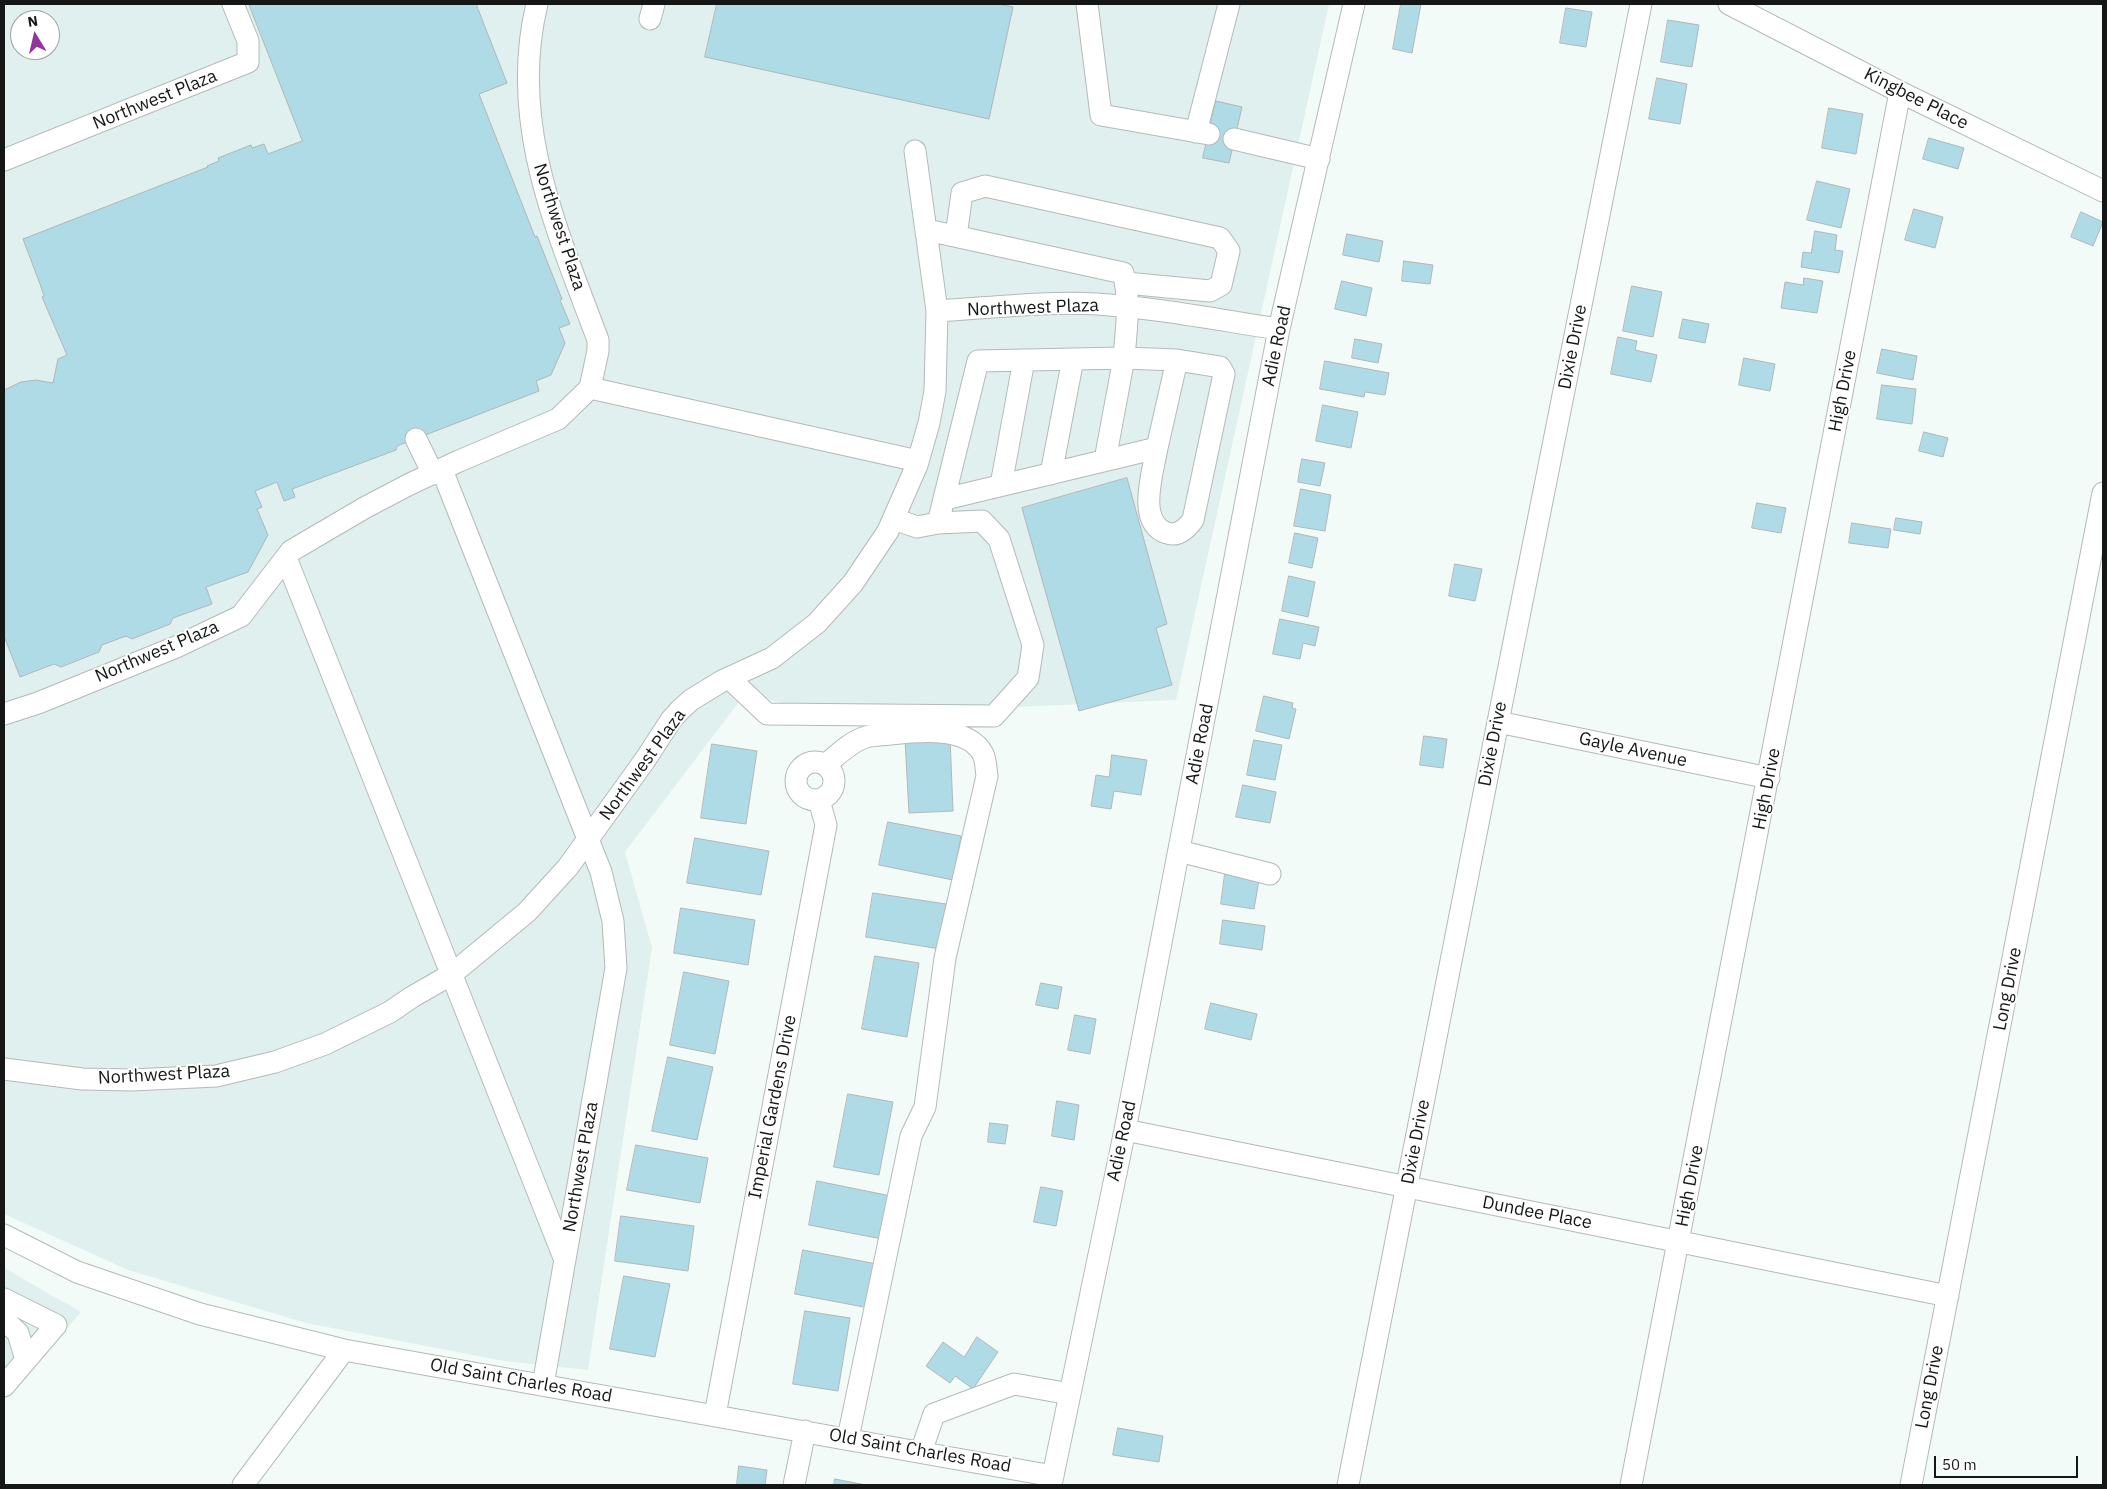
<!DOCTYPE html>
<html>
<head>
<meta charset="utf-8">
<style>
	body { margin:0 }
	#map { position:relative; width:2107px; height:1489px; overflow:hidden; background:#f3fbf9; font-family:"IBM Plex Sans",sans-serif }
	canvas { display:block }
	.frame { position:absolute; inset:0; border:5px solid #151717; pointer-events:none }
	.north { position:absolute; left:10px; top:10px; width:50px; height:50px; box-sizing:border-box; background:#fff; border:1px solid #a1a2a2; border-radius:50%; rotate:351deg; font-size:14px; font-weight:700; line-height:20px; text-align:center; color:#151717 }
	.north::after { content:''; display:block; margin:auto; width:18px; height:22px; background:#93359e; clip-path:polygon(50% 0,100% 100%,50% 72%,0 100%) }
	.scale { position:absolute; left:1934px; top:1456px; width:144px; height:22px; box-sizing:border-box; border:2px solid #151717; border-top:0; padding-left:6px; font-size:15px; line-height:18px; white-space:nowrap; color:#151717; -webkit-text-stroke:4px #fff; paint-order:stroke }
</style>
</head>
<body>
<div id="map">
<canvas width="2107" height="1489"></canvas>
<div class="frame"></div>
<div class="north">N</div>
<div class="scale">50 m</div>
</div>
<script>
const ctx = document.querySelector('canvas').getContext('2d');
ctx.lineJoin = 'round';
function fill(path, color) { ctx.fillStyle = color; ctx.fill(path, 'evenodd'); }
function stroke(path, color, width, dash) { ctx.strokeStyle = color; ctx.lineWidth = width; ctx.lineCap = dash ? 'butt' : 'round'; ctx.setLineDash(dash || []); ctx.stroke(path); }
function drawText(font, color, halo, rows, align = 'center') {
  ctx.font = font + ' "IBM Plex Sans",sans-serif'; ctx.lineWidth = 4; ctx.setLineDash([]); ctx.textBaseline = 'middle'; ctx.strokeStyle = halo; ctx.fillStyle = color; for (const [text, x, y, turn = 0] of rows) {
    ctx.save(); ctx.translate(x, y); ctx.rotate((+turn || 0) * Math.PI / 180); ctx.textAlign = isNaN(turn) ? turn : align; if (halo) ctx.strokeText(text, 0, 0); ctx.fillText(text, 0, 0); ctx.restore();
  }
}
fill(new Path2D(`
	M4,4h1325l-153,696 -346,15 -85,-21 -120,158 27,96 -64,422 -84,-9 -198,-38 -178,-53 -124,-56zM20,20h30v30h-30z
	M4,1268l77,44 -77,88z`), '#dff0ee');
const building = new Path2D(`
	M249,4h227l31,79 -28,11 56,143 2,-1 25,63 -2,1 10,24 -11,4 6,15 -14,32 -15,6 3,10 -142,55 -1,4 -104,39 3,8 -11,4 -7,-19 -22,9 7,16 -5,2 11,26 -20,37 -42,15 6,17 -39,14 -3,6 -38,15 -6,-3 -24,9 -3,7 -38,15 -7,-3 -34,13 -16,-41v-246l17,-8 15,-2 17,3 5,-24 9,-4 -25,-58 2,-1 -4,-12 -17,-45 185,-72 -1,-1 12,-5 -1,-3 33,-13 1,3 12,-4 4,10 34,-13z
	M717,4h281l15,3 -24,112 -284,-62z
	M1401,4h20l-9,49 -19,-4z
	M1566,8l26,4 -6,35 -26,-4z
	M1668,20l31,5 -7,42 -31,-5z
	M1657,78l30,6 -7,40 -31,-5z
	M1216,101l26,6 -13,56 -26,-5z
	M1829,108l34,6 -7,40 -34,-6z
	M1929,138l35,10 -6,21 -35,-10z
	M1817,181l33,8 -9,39 -34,-8z
	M1914,209l29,8 -8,31 -30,-8z
	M2081,212l22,10 -10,24 -22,-9z
	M1815,231l22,4 -2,15 8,1 -4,22 -38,-6 2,-15 8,1z
	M1347,234l36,7 -4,21 -36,-7z
	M1404,261l29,4 -3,19 -28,-3z
	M1804,278l19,3 -6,32 -36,-5 4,-26 18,3z
	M1342,281l30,7 -6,28 -31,-7z
	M1632,286l30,6 -9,45 -30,-6z
	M1683,319l26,5 -4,19 -26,-5z
	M1618,337l19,4 -2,9 22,5 -6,27 -40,-8z
	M1355,339l27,5 -4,19 -26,-5z
	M1882,349l35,7 -4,24 -36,-7z
	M1744,358l31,6 -5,27 -31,-6z
	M1325,361l64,12 -4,22 -20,-3 -1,5 -44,-8z
	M1882,385l34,4 -4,35 -35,-5z
	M1323,405l35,7 -7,36 -35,-7z
	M1924,432l24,6 -5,19 -24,-6z
	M1302,459l23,4 -5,23 -22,-4z
	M1127,478l40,146 -11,4 16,57 -93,26 -57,-203z
	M1301,489l30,6 -6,36 -31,-5z
	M1757,503l29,5 -5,25 -29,-5z
	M1896,518l26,4 -2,12 -26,-4z
	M1852,523l39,6 -3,19 -39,-5z
	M1295,533l23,5 -6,30 -23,-5z
	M1455,564l27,5 -7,32 -26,-5z
	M1289,576l26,6 -7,35 -26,-6z
	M1280,619l39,8 -4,19 -12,-3 -3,16 -27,-5z
	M1264,696l29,7 -1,5 4,1 -7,30 -33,-8z
	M1424,736l23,3 -4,29 -23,-3z
	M950,737l3,74 -44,2 -4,-74z
	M1254,740l28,5 -7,35 -28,-5z
	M712,744l45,7 -11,73 -45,-6z
	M1112,755l35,5 -6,35 -27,-4 -3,18 -20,-3 5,-31 13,2z
	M1243,785l33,7 -6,31 -34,-6z
	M888,822l73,14 -8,44 -74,-15z
	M695,838l74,13 -8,44 -74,-12z
	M1225,874l34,6 -5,29 -33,-5z
	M873,893l73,11 -6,45 -74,-12z
	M681,908l74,12 -7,45 -74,-12z
	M1223,920l42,6 -3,24 -42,-6z
	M875,956l44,7 -12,74 -45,-8z
	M684,972l45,9 -14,73 -45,-9z
	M1041,983l21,4 -4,22 -22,-4z
	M1211,1003l46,11 -6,26 -46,-11z
	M1075,1015l21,4 -6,35 -22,-4z
	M668,1057l45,10 -16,73 -45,-9z
	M848,1094l45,8 -14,73 -45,-8z
	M1057,1101l22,4 -5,35 -22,-4z
	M990,1123l18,2 -3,19 -17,-2z
	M636,1145l72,13 -8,45 -73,-13z
	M817,1181l74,15 -9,43 -73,-14z
	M1041,1187l22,4 -7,35 -22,-4z
	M621,1216l73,10 -6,45 -73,-10z
	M803,1250l74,14 -8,44 -74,-14z
	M624,1276l46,8 -15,73 -45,-8z
	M805,1311l45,7 -12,73 -45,-7z
	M977,1337l21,15 -25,37 -18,-13 -5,7 -24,-17 17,-24 21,15z
	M1118,1428l45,8 -4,26 -46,-7z
	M739,1466l28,4 -2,15h-28z
	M835,1479l31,6h-32z`);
fill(building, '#afdbe6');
stroke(building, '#b0b7b9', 1);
const minor = new Path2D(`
	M1087,4l14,111 108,19
	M1729,4l171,88 203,99
	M650,19l4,-15
	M1196,132l33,-128
	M1234,139l85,20
	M4,160l244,-98v-21l-15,-37
	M956,236l6,-43 23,-7 235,52 9,13 -8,34 -11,6 -84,-8
	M937,311c53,-3 107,-10 160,-7 61,4 122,16 182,25
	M590,388l328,73
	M416,439l17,35
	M1105,460l19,-102 53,2 43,7 4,7 -31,146c-6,8 -15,17 -26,13 -31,-10 -14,-61 -10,-85
	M442,470l159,402 12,49 3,47 -73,417
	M1051,474l22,-115
	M1001,485l23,-125
	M945,499l212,-51 20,-88
	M894,519l23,8 21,-4 40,-162 146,-3c2,-28 7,-58 -1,-85l-196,-43
	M286,558l279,702
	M729,678l38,36 227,2 34,-38 5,-33 -34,-106 -17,-18 -44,2
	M4,714l34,-11 138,-56 65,-31 50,-65 75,-44 44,-23 49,-23 99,-42 32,-31 8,-37v-11c-41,-110 -90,-217 -61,-336
	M1498,722l271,56
	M796 781a19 19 0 1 1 38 0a19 19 0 1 1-38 0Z
	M825,765c12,-9 26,-24 41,-28 7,-2 16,-2 24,-3 26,-3 78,-9 93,20 3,6 3,16 4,22l-42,182 -20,149 -14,29 -63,302
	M1179,851l91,23
	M4,1069l78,10 50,1 84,-4 59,-14 50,-18 65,-32 22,-15 40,-23 75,-62 41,-45 77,-107 26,-40 9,-10 11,-10 31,-19 50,-23 45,-35 36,-40 35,-52 29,-66 12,-42 6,-32 2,-80 -22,-160
	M1125,1130l823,166
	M4,1235l73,37 123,42 144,36 709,126
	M4,1299l52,26 -52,61
	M4,1320l14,13 8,27
	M715,1415l111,-590 -7,-25
	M921,1452l13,-38 80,-30 56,10
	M243,1485l101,-135
	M794,1485l11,-54
	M1051,1485l74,-355 154,-801 75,-325
	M1348,1485l150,-763 143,-718
	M1631,1485l269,-1393
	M1911,1485l192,-992`);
stroke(minor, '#b3bab9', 23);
stroke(minor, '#fff', 21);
drawText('18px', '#151717', '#fff', [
	["Kingbee Place",1916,99,27],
	["Northwest Plaza",155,100,-22],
	["Northwest Plaza",559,227,72],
	["Northwest Plaza",1033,308,-2],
	["Adie Road",1277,346,-78],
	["Dixie Drive",1573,347,-79],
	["High Drive",1843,391,-79],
	["Northwest Plaza",157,652,-23],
	["Adie Road",1200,744,-79],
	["Dixie Drive",1493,744,-79],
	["Gayle Avenue",1633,750,12],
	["Northwest Plaza",643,765,-54],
	["High Drive",1767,789,-79],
	["Long Drive",2008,989,-79],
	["Northwest Plaza",164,1075,-3],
	["Imperial Gardens Drive",773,1107,-79],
	["Adie Road",1122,1141,-78],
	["Dixie Drive",1416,1142,-79],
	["Northwest Plaza",581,1167,-80],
	["High Drive",1690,1186,-79],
	["Dundee Place",1537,1213,11],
	["Old Saint Charles Road",521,1381,10],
	["Long Drive",1930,1387,-79],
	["Old Saint Charles Road",920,1451,10]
]);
</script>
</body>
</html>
